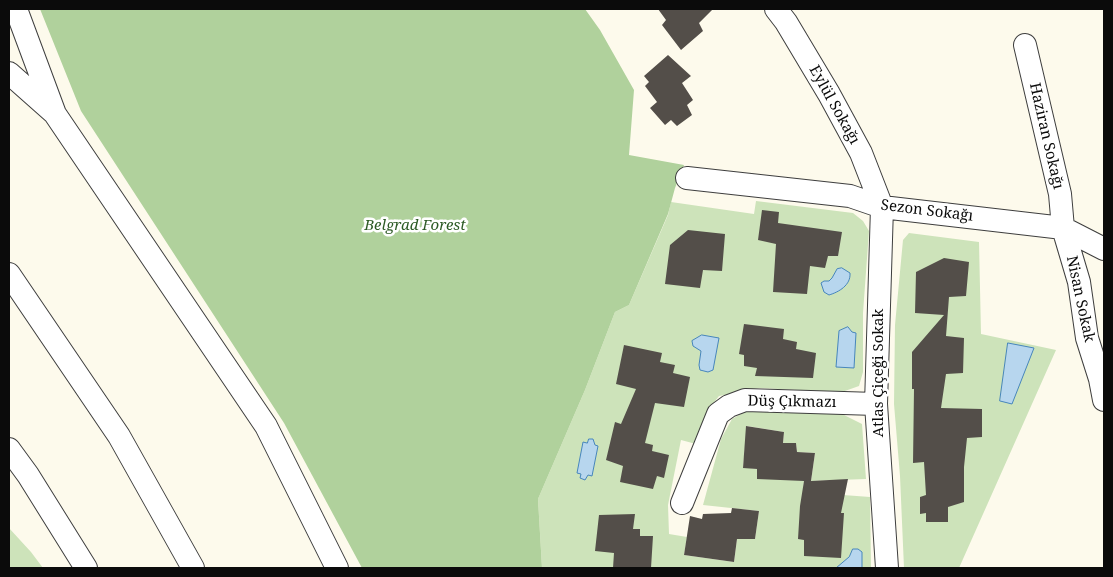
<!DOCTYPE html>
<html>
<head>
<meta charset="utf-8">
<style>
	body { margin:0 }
	#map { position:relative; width:1113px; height:577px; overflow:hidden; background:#fdfaec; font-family:"Noto Serif",serif }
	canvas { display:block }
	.frame { position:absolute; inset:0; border:10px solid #0b0b0b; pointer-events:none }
</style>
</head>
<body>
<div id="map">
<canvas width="1113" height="577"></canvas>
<div class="frame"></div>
</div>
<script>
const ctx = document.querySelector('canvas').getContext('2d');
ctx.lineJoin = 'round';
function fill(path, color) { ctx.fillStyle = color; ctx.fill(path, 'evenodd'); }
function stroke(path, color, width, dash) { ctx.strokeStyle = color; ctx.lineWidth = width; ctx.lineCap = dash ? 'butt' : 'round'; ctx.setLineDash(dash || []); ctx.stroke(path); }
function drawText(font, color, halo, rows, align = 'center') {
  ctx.font = font + ' "Noto Serif",serif'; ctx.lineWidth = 5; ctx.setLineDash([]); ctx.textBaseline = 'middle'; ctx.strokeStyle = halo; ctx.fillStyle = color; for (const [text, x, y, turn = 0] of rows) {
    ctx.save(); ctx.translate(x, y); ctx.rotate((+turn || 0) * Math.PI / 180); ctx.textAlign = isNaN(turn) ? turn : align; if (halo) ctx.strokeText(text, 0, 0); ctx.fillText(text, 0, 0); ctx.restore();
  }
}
fill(new Path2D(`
	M756,201l97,12 10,8 6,10 -6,82v59l-4,14 -17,6 -83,-4 -40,8c-12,14 -18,31 -23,48l-15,-4 -13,65 1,29 18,3 -3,18 50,7 3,-23h18l4,-28 -56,-6 18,-66 11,-20 16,-9 94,4 20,10 4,55 -55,2 4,-28 -18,-1 -1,-9h-13l1,-11 -37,-6 -4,41 14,2 47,12 -1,11 67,5 1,71h-329l-4,-69 47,-109 30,-78 14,-7 39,-90 3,-13 83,12z
	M909,233l70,9 2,92 75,16 -97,218h-55l-4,-92 -6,-72 1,-79 8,-85z
	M9,528l22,24 12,16h-34z`), '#cde3ba');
fill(new Path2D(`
	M40,9h545l15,21 34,60 -5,65 55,10 -9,23 -7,26 -39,91 -14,7 -30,78 -47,109 4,69h-180l-78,-145 -203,-312z`), '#b0d19c');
const water = new Path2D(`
	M842,268l8,5c1,12 -11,19 -21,22l-5,-3 -3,-9 3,-2h5l3,-3 5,-9z
	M848,327l4,5 4,1 -2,35 -18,-1 3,-36z
	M702,335l17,3 -6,32 -5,2 -8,-2 -1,-5 2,-14 -8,-5 -1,-5z
	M1008,343l26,5 -22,56 -12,-3z
	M589,439h4l2,6 3,1 -6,30 -4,-1 -3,5 -5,-2 1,-4 -4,-1 6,-31 4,1z
	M853,549h5l4,3v16h-26l13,-11z`);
fill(water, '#b7d6ee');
stroke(water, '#4786bc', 1);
fill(new Path2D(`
	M658,9h55l-14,14 4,8 -22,19 -19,-25 4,-5z
	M668,55l23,21 -9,7 11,17 -6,5 5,10 -15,11 -6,-6 -6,5 -15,-17 7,-6 -12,-16 4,-4 -5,-6z
	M762,210l17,2 -1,11 64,9 -4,24h-10l-3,12 -15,-2 -3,28 -34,-2 3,-48 -18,-4z
	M688,230l37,4 -3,37 -19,-1 -3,18 -35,-4 5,-39z
	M944,258l25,4 -3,34 -17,1 -3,39 18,2 -1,35 -17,1 -5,34 41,1v28l-15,1 -3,29v35l-16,5v15h-22v-9l-6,1v-17l6,-2 -2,-33 -11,1 1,-74h-2v-37l32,-37 -29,-2 1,-41z
	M744,324l40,5 -1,10 14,3 -1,7 20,4 -3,25 -58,-2 2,-8 -13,-2v-11l-5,-1z
	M624,345l38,8 -2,9 15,3 -2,8 17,4 -6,30 -29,-4 -10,40 8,2 -1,6 17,4 -5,23 -7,-2 -4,13 -33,-7 3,-16 -17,-6 9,-38 6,2 15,-35 -20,-5z
	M746,426l38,6 -1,11h13l1,9 18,1 -4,28 37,-2 -7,34h3l-3,45 -37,-2v-16l-6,-1 2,-33 4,-25 -47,-2v-10l-14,-1z
	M732,508l27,3 -4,28h-18l-3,23 -50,-7 6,-39 12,3 1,-5 28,-1z
	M635,514l-2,15h7v7h13l-2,32h-38l1,-15 -19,-2 4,-36z`), '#534e49');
const minor = new Path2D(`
	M16,9l39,105 211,312 71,142
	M776,9l10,13 43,72 32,59 21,54 -6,197 11,164
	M1025,45l35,149 3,34 16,54 8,56 13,41 4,21
	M9,73l44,39
	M687,178l163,18 32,11 181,21 41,21
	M9,274l110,162 74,132
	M9,449l19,26 58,93
	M682,503l36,-89 11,-8 16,-6 131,4`);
stroke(minor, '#3e3e3e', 24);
stroke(minor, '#fff', 22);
drawText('15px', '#0b0b0b', '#fff', [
	["Eylül Sokağı",834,105,61],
	["Haziran Sokağı",1046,136,77],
	["Sezon Sokağı",927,211,7],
	["Nisan Sokak",1080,299,78],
	["Atlas Çiçeği Sokak",879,373,-90],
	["Düş Çıkmazı",792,402,1]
]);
drawText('italic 15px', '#2c5a24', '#fff', [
	["Belgrad Forest",415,226]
]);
</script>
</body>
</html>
